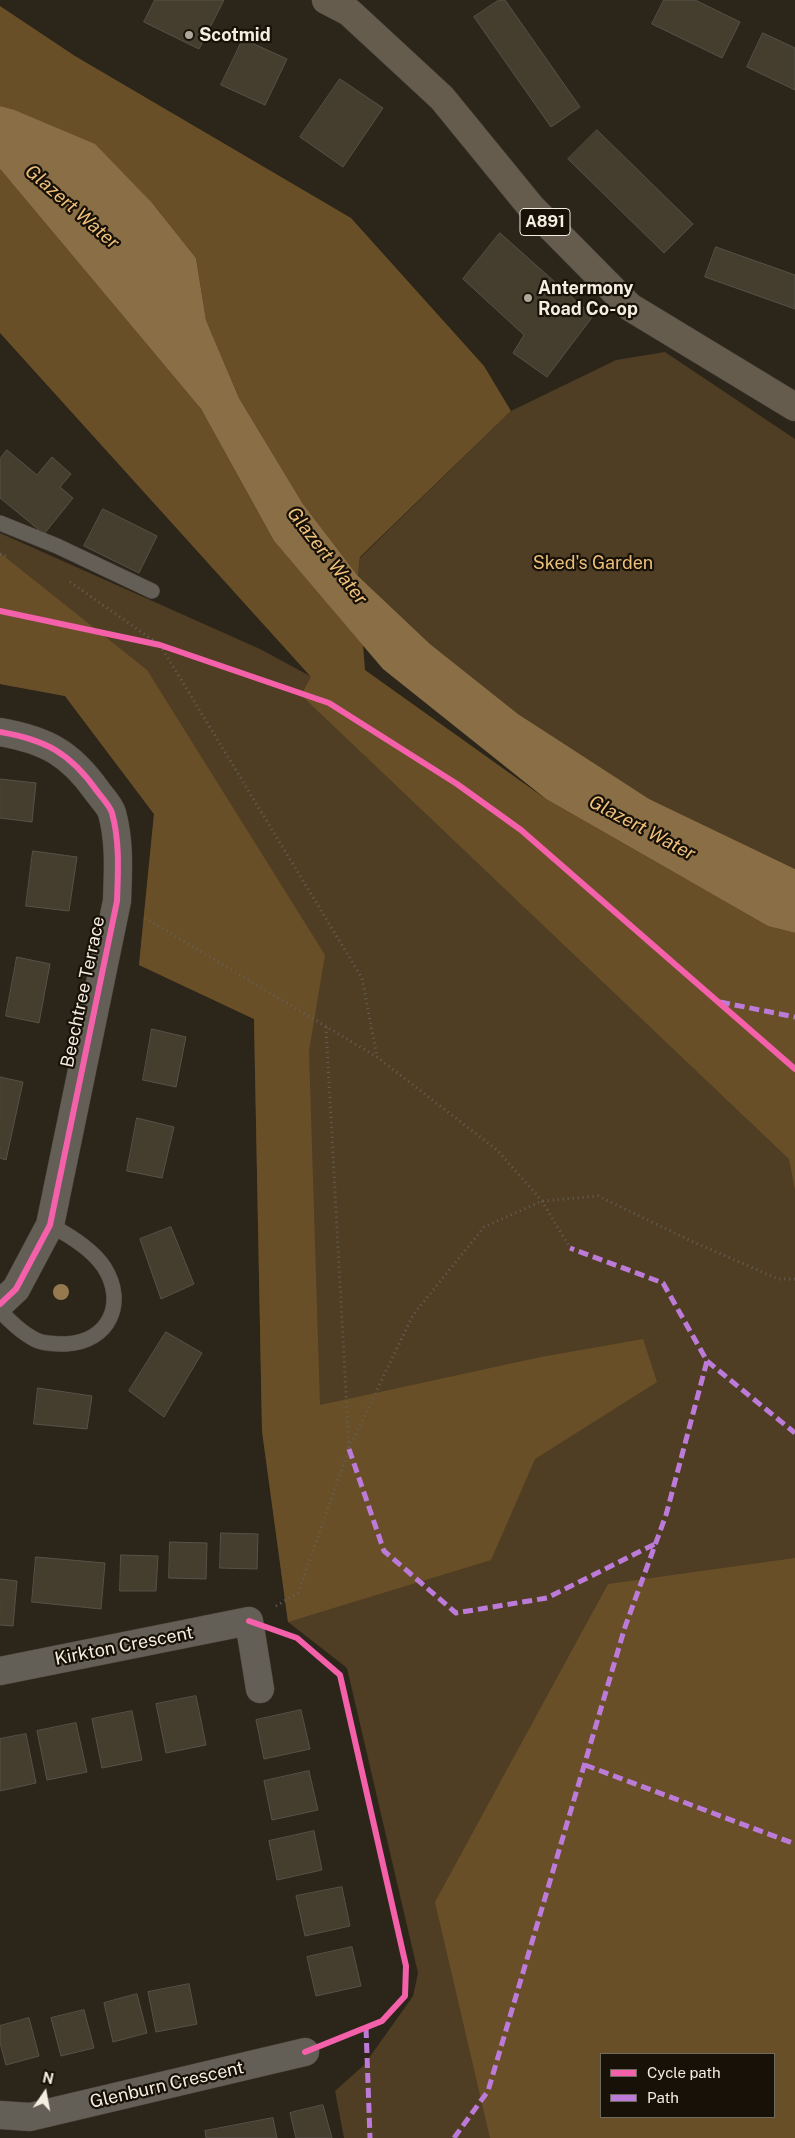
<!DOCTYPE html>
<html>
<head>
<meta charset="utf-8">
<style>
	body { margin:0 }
	#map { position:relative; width:795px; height:2138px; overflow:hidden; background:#2c251a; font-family:"Public Sans",sans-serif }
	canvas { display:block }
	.legend { position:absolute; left:600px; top:2053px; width:175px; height:65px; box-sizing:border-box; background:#171108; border:1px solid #70695f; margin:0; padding:6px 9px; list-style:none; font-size:15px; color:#f6ede1 }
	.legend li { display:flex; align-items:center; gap:10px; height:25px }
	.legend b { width:25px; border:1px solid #70695f }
	.north { position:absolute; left:20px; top:2068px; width:50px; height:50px; -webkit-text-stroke:4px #171108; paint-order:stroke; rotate:12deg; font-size:14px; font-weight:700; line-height:20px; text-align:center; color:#f6ede1 }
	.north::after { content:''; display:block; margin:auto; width:18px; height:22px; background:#f6ede1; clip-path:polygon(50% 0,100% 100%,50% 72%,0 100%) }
</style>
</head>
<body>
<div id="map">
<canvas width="795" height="2138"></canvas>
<ul class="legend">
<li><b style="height:6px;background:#f560ab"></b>Cycle path</li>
<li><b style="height:6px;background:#bd7bd9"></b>Path</li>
</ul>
<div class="north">N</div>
</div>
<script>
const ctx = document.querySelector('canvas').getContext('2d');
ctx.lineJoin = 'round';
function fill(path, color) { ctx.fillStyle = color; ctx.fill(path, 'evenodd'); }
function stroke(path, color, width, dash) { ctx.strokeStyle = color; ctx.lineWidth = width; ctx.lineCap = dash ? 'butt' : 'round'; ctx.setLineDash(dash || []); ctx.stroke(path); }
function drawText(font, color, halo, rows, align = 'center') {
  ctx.font = font + ' "Public Sans",sans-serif'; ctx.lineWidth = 4.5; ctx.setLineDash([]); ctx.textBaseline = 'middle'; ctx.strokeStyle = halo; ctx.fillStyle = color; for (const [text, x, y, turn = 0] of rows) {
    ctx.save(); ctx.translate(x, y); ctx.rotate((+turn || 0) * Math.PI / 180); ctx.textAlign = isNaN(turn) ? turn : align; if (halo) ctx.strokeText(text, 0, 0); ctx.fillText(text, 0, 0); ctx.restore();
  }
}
fill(new Path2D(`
	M665,352l130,87v430l-147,-70 -130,-85 -88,-70 -72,-68 2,-18 151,-147 105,-51z
	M0,533l260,116 535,289v1200h-451l-9,-47 29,-26 49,-69 5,-23 -71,-305 -59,-46 -26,-191 -8,-412 -115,-54 15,-151 -89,-118 -65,-12zM601,2054h173v63h-173z`), '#4f3d24');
fill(new Path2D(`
	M0,6l75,50 276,162 133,148 27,45 -151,146 -2,19 -55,-72 -64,-106 -33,-78 -10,-62 -43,-54 -141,-95 -12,-3z
	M0,169l201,240 73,132 89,104 2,25 181,129 222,127 27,7v257l-6,-31 -488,-464 10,-18 -311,-344z
	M0,553l147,117 178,285 -16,96 11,354 221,-48 102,-18 14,43 -122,77 -44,101 -203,62 -26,-191 -8,-412 -115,-54 15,-151 -89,-118 -65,-12z
	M795,1558v580h-305l-55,-236 173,-318zM601,2054h173v63h-173z`), '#684f27');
fill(new Path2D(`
	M0,106l12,3 83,35 58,60 43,54 10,62 33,78 64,106 55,72 72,68 88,70 131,85 146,70v64l-27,-7 -222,-127 -163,-130 -109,-128 -73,-132 -201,-240z`), '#8a6e45');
const building = new Path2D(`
	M155,0h69l-25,49 -55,-27z
	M499,0h6l75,107 -29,20 -77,-110z
	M664,0h31l45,22 -18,36 -70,-34z
	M763,33l32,15v42l-48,-23z
	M243,39l44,20 -22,46 -44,-20z
	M340,79l43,29 -40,59 -43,-30z
	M597,130l96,94 -29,29 -96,-94z
	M500,233l93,83 -46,61 -34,-24 11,-18 -61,-56z
	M716,247l79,28v34l-90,-32z
	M7,450l30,25 15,-18 19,17 -11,13 13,11 -29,36 -44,-36v-39z
	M103,509l54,27 -18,37 -55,-27z
	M0,779l36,4 -4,39 -32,-4z
	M33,851l44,6 -8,54 -43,-5z
	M17,957l33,7 -11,59 -33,-7z
	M152,1029l34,8 -10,50 -33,-7z
	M0,1077l23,5 -17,78 -6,-2z
	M137,1118l37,9 -12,51 -35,-7z
	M171,1227l23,57 -33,15 -21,-60z
	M166,1332l36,21 -38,64 -35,-26z
	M38,1388l54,8 -5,33 -53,-5z
	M221,1533l37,1 -1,35 -37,-1z
	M170,1542l37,1 -1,36 -37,-1z
	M121,1555l37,1 -2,35h-36z
	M36,1557l69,6 -4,46 -69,-7z
	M0,1579l17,2 -4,45 -13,-1z
	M196,1696l10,49 -40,8 -10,-49z
	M301,1710l9,39 -46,10 -8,-39z
	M132,1711l10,49 -40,8 -10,-49z
	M76,1723l11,49 -40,8 -10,-49z
	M26,1734l10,49 -36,8v-52z
	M309,1771l9,39 -46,10 -8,-39z
	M314,1831l8,39 -45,10 -8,-39z
	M342,1887l8,39 -45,10 -9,-40z
	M352,1947l9,39 -45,10 -9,-39z
	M189,1984l8,40 -41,8 -8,-40z
	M137,1994l10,39 -34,9 -9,-39z
	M84,2010l10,38 -33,8 -10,-38z
	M29,2018l10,38 -33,9 -6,-22v-17z
	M323,2105l9,33h-36l-6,-25z
	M273,2118l4,20h-71l-1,-7z`);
fill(building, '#453d2e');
stroke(building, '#575148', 1);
const service = new Path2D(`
	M0,523l57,23 95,45
	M0,1311c11,11 22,22 36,29 8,4 21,4 30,4 43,-2 61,-41 38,-77 -12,-18 -35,-32 -54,-42`);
const minor = new Path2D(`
	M0,732c46,8 70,21 97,59 5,7 13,15 15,22 8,29 6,59 5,88l-67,324 -34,64 -16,15
	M0,1671l249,-50 11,68
	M0,2115l30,2 275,-65`);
const primary = new Path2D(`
	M326,0l23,12 93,86 89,109 99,100 165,100`);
stroke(service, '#49433b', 16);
stroke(minor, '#49433b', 29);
stroke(primary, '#49433b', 29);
stroke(new Path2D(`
	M0,554l9,3
	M70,582l90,63 202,333 15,79
	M145,918l232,139 120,93 45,51 28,47
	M349,1448l64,-133 71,-88 58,-26 56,-5 91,44 89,39h17
	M276,1606l22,-13 51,-144 -23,-423`), '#656058', 3, [1, 4]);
stroke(service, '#645f56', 15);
stroke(minor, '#645f56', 28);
stroke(primary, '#655c4e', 28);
stroke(new Path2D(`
	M720,1002l75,15
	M707,1361l88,72
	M349,1449l35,102 72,62 91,-15 108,-54
	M585,1765l210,79
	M366,2028l4,110
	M454,2138l34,-47 137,-464 41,-112 41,-154 -44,-78 -93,-35`), '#bd7bd9', 5, [10, 5]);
stroke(new Path2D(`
	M0,611l160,34 169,58 128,81 64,46 274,239
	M0,732c46,8 70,21 97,59 5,7 13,15 15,22 8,29 6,59 5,88l-67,324 -34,64 -16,15
	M249,1621l48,17 43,37 66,291 -1,30 -23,25 -77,31`), '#f560ab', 6);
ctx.fillStyle = '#96794f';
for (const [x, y] of [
	[61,1292]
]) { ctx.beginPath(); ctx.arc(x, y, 8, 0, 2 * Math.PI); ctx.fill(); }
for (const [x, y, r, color] of [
	[189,35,5,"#afa79b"],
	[528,298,5,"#afa79b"]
]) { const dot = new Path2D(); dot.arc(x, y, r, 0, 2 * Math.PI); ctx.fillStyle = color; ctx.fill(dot); stroke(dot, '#171108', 2); }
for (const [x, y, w] of [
	[545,222,50]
]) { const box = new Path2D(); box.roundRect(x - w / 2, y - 13.5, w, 27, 4); ctx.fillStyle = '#171108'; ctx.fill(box); stroke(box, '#f6ede1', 1); }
drawText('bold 16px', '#f6ede1', null, [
	["A891",545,222]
]);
drawText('bold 18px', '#f6ede1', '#171108', [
	["Scotmid",199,35],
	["Antermony",538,288],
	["Road Co-op",538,309]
], 'left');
drawText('18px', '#ecbe7a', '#171108', [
	["Sked's Garden",593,563]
]);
drawText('18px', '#f6ede1', '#171108', [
	["Beechtree Terrace",83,992,-78],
	["Kirkton Crescent",124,1646,-11],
	["Glenburn Crescent",167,2085,-13]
]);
drawText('italic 19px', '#efc07c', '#171108', [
	["Glazert Water",72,207,41],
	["Glazert Water",327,556,52],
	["Glazert Water",642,828,28]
]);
</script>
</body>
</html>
